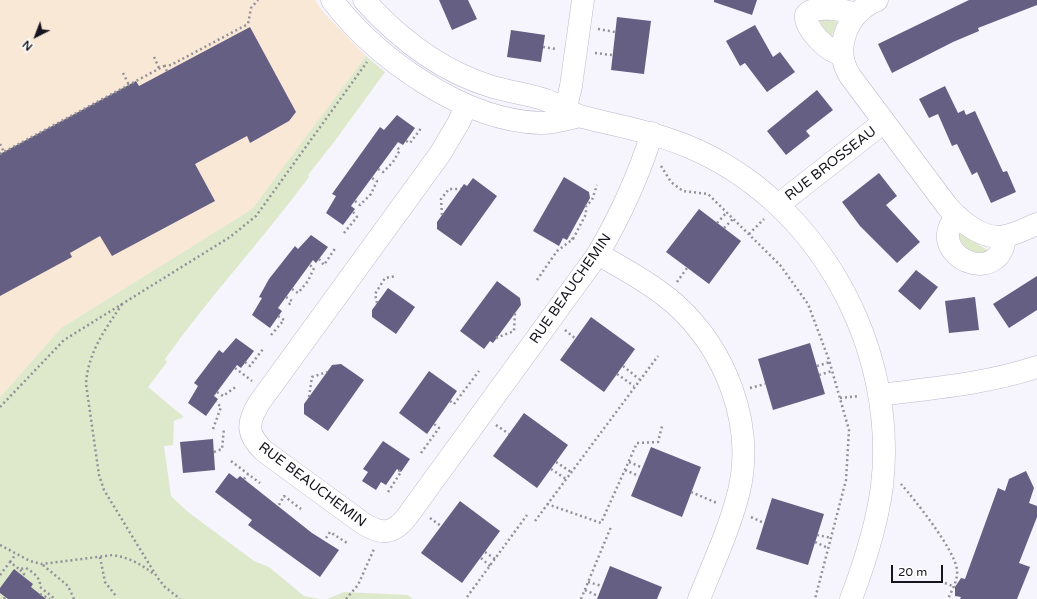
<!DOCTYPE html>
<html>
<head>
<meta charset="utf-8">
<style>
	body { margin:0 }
	#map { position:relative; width:1037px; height:599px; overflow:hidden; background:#f6f4fd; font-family:"Varela Round",sans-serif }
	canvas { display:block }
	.north { position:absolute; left:16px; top:16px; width:40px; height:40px; -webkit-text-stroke:3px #fff; paint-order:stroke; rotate:222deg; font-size:11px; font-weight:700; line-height:16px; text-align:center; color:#16151d }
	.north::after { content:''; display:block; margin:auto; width:14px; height:18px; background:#16151d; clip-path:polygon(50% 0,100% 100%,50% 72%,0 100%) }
	.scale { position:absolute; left:891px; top:565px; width:52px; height:18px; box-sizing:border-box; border:2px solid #16151d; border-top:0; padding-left:5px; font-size:12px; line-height:14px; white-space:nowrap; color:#16151d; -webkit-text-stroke:3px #fff; paint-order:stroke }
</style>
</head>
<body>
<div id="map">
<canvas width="1037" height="599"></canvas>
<div class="north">N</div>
<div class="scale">20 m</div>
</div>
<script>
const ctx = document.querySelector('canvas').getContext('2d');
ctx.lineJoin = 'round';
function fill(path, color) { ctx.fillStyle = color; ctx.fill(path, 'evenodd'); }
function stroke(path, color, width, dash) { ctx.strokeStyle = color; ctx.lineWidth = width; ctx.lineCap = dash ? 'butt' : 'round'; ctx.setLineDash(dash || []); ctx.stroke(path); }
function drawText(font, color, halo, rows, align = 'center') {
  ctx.font = font + ' "Varela Round",sans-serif'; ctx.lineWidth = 3; ctx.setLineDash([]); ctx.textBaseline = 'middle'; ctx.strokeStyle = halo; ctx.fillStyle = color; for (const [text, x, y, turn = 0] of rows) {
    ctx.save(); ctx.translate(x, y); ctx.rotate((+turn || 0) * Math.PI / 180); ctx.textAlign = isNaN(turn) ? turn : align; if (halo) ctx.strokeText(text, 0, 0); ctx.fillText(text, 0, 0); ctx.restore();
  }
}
fill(new Path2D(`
	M0,0h315l9,13 42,43 -114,153 -191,119 -61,69z`), '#fae8d7');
fill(new Path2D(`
	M818,18l20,4 -7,15h-2z
	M366,56l19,16 -51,70 -26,33 1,2c-46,62 -99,119 -144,182l2,3 -19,25 36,30 -10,4 -1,24 -9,1 7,50 17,16 66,49 15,6 35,29 16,3h-320v-202l61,-69 191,-119z
	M961,234l28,17 -15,3c-8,-5 -14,-10 -15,-19z
	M344,592l64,3 5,4h-86z`), '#dee9cc');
fill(new Path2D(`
	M439,0h29l9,19 -25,11z
	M714,0h43l-5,15 -38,-13z
	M969,0h68v5l-59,23 1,3 -26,11 -61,31 -14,-29z
	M617,17l34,4 -7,53 -33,-4z
	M755,25l18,32 7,-5 15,20 -28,20 -22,-29 -5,3 -14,-25z
	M250,27l46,85 -7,9 -39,22 -3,-7 -52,28 20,37 -103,55 -12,-20 -30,17 2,4 -72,39v-142l136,-73 3,5z
	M511,30l34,5 -4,27 -34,-5z
	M945,86l13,27 6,-3 2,5 9,-4 28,61 4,-1 9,21 -25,11 -14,-31 -5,3 -15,-31 -5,2 -14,-32 -9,4 -10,-19z
	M817,90l16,20 -27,21 4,5 -24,19 -19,-24z
	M397,115l18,13 -12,17 -5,-3 -47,64 4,3 -12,16 -17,-12 10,-17 -4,-2 48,-67 4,3z
	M879,173l18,23 -11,9 34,37 -23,21 -37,-37 -18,-24z
	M564,177l25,15 1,6 -23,42 -4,-2 -4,8 -26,-15z
	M473,178l24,18 -36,50 -24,-17v-7l27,-38 3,2z
	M699,209l42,32 -32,43 -43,-32z
	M311,235l17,12 -12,16 -3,-3 -27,37 -8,11 4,3 -12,17 -18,-13 10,-17 -3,-1 10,-18 26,-33 3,3z
	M916,270l22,17 -18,23 -22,-19z
	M1037,276v34l-28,18 -16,-24z
	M497,281l23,17 1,7 -28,38 -3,-2 -6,8 -24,-18z
	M388,288l27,19 -19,27 -24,-17v-7z
	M975,297l4,33 -30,3 -4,-32z
	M591,317l44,32 -31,43 -44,-32z
	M236,338l18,13 -13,17 -4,-3 -23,31 4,3 -12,17 -18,-13 10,-17 -4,-3 25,-33 4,3z
	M810,343l15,51 -52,16 -15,-51z
	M341,364l23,16 -36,51 -24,-17v-10l28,-39z
	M429,371l28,20 -30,43 -28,-21z
	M524,413l44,32 -31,43 -44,-32z
	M213,439l2,31 -32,3 -3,-31z
	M383,441l27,18 -9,13 -4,-3 -11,16 -5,-3 -5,8 -14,-9 6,-9 -5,-3z
	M651,447l50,20 -19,50 -51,-21z
	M1026,471l8,17 -5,15 8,3v11l-18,46 11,4 -13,32h-57l1,-2 -6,-1v-9l6,-9 4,1 33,-91 7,3 4,-12z
	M229,473l8,6 3,-3 72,57 27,17 -19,27 -72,-52 4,-5 -37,-28z
	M772,498l52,16 -16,51 -52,-16z
	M460,501l40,30 -38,52 -41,-30z
	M610,566l52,21 -5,12h-60z
	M14,569l19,15 -2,3 15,12h-38l-8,-6v-5z`), '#655f83');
const minor = new Path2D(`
	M332,0c45,59 132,121 209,123 13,0 27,-4 39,-7
	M364,0c36,40 78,72 129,87 17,5 36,7 53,13 12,5 24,13 37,17 35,9 70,15 104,29 131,54 211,201 195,340 -5,39 -17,76 -31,113
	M877,0c-29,12 -45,48 -27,76l97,130c13,15 37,35 58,30 11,-2 22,-8 32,-12
	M841,54c-13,-2 -37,-26 -35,-39 8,-11 38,-5 49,-1
	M466,105l-7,17 -19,32 -181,249c-12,20 -13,31 5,48l97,71c18,12 30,14 45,-4l192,-264c22,-38 41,-79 54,-121
	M563,120l8,-34 12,-86
	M778,205l106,-83
	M957,216c-3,4 -7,8 -8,13 -10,33 53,55 56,7
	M598,254c26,15 54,30 77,50 50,45 80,119 64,187 -9,37 -26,73 -40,108
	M880,395c53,-7 106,-11 157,-28`);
stroke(minor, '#bbb8cd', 23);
stroke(new Path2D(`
	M598,29l17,3
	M543,47l14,2
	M595,53l17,2
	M154,57l5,11
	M164,66l7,-1 77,-41 3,-16 7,-8
	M123,73l6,12
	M406,141l4,2 12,-16
	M0,144l4,8
	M0,154l164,-88 3,5
	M661,166l10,16 12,9 25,3 72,71 28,39 21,56 20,70 -3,50 -31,119
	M378,169l5,3 10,-10 7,-12 -5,-4
	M355,201l5,4 11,-11 6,-13 -5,-3
	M442,215l-1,-16 8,-10h12
	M717,223l10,-11
	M724,228l9,-9
	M344,233l13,-16 -4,-5
	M749,234l15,-15
	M573,239l13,-25v-8l6,-6 5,-15
	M319,259l5,6 12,-18
	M537,280l20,-29 16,-12 -4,-4
	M677,282l10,-14
	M292,289l6,4 10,-12 6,-13 -6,-4
	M286,297l6,4 -5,6
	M377,303l-2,-9 10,-16 11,-2
	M122,304c-17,26 -34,48 -36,80l13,91 5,15 53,87 8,10 15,12
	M565,330l11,9
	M271,335l13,-15 -6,-4
	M496,338l18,-7 1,-19
	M245,362l5,4 13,-17
	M623,366l16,13
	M817,366l13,-4
	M235,368l17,13
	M617,374l17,12
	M819,375l13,-4
	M750,388l15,-4
	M217,392l6,4 14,-10
	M309,397l3,-20 15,-5
	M840,398l19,-2
	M450,401l4,3 25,-33
	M0,407l64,-67 166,-103 26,-21 111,-154
	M496,425l13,9
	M213,429l8,-22 -5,-5
	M214,452l8,-3 2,-21
	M421,453l18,-25 -5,-4
	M231,461l17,13
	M556,462l15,10
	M629,462l14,6
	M551,469l15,10
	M625,470l14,6
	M244,479l4,-5 12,9
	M901,484c14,16 54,66 56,86 1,10 -5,20 -9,29
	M388,492l13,-20 -4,-3
	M691,492l26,11
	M547,504l54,19 36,-80 21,-1 4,-16
	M279,505l5,-9 17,13
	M751,517l13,6
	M430,518l11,8
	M535,521l123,-165
	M817,535l15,3
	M326,538l4,-6 17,11
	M815,542l13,6
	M0,545l30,16 12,3 71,-9c17,3 28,9 42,20
	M485,552l10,7
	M100,557l5,25 11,14
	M481,558l9,8
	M10,562l6,-8
	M43,565l25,21 6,13
	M20,570l4,4 -2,2
	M0,575l10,-13 9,7 7,-1c8,5 15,10 14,19l15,12
	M588,582l14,4
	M945,583l10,4
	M585,590l13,6
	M40,594l10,5
	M467,597l60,-82
	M4,599l1,-2
	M346,599l12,-14 16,-36
	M581,599l30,-72`), '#929099', 2.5, [2, 3]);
stroke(minor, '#fff', 22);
drawText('14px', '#16151d', '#fff', [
	["RUE BROSSEAU",831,164,-38],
	["RUE BEAUCHEMIN",571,289,-55],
	["RUE BEAUCHEMIN",312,485,37]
]);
</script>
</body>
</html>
